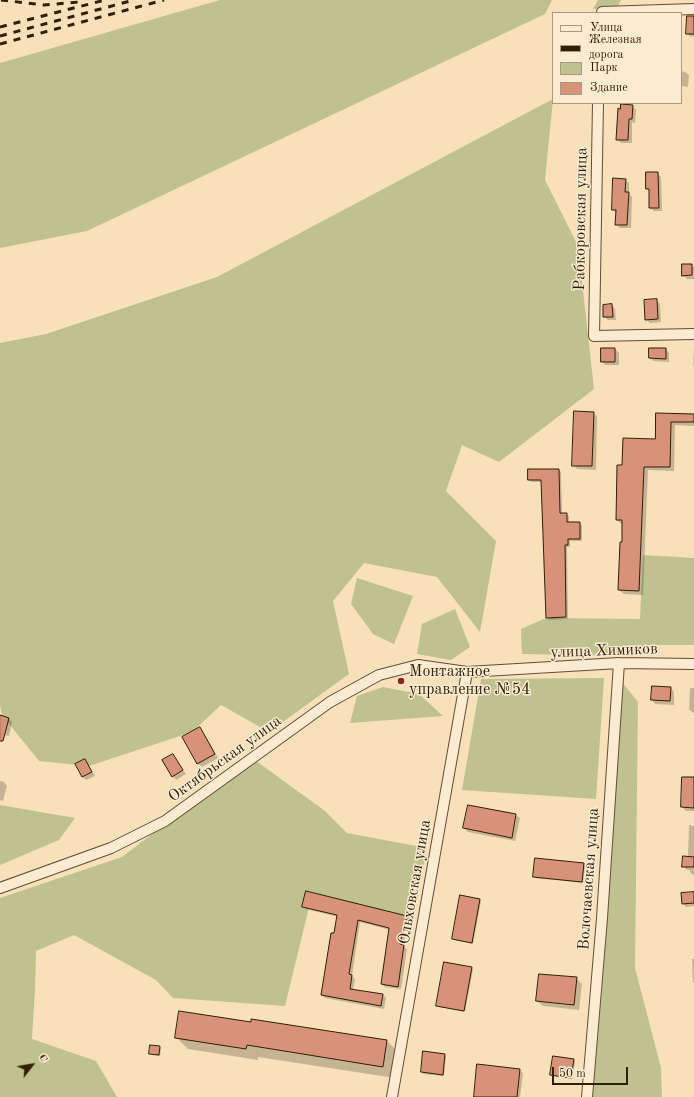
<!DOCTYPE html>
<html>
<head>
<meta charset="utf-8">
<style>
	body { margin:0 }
	#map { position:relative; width:694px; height:1097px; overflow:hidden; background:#f7e0ba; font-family:"Old Standard TT",serif }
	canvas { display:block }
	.legend { position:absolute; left:552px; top:12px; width:130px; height:92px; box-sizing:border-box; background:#faebd2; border:1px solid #a99980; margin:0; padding:5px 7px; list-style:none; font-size:12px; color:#2f1f06 }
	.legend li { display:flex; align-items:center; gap:8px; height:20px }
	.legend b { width:20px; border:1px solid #a99980 }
	.north { position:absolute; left:12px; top:1045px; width:40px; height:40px; -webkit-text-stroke:3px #faebd2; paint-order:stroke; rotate:59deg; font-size:11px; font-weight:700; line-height:16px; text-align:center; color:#2f1f06 }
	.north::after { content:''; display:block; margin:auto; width:14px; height:18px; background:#2f1f06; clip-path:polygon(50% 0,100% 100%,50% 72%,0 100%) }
	.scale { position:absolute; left:552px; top:1067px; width:76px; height:18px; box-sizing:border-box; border:2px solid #2f1f06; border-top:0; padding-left:5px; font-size:12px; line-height:14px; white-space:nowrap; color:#2f1f06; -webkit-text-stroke:3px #faebd2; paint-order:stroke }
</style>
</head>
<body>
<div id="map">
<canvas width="694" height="1097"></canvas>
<ul class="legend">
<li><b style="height:5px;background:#faebd2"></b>Улица</li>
<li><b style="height:5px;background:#2f1f06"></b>Железная дорога</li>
<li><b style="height:11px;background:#bfc28e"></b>Парк</li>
<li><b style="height:11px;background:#d8927a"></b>Здание</li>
</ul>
<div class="north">С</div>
<div class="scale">50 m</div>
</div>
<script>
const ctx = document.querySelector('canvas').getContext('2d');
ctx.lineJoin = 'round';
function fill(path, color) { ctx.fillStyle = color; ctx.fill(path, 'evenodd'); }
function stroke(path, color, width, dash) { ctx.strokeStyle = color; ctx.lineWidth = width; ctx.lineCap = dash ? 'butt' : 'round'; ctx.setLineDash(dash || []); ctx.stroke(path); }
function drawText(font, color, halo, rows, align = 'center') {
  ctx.font = font + ' "Old Standard TT",serif'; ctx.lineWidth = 3; ctx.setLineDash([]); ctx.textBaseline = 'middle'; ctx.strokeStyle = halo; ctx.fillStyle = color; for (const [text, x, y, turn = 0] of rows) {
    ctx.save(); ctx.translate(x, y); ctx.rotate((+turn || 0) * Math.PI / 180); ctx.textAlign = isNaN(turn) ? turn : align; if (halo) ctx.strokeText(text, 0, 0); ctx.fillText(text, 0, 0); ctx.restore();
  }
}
fill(new Path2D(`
	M220,0h332l-7,14 -458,217 -87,17v-185z
	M598,0h23l-3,6 -25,3z
	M553,99l-8,81 33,66 16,143 -95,73 -37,-17 -16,46 50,50 -16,91 -43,-55 -73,-14 -31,38 16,73 -80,58 -48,-27 -29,27 -103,34 -50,-5 -37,-46 -2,-10v-362l46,-9 171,-57z
	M643,555l51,3v87h-41l-21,11 -110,-2 -1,-25 25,-11 94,1z
	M357,578l56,18 -19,48 -21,-10 -22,-30z
	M455,609l15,38 -19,13 -34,-6 5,-30z
	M604,678l-8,121 -134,-9 19,-111z
	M622,682l16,20 -3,266 26,100 1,29h-70z
	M383,687l36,7 24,22 -93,7 7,-27z
	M252,758l73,53 22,22 80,15 -14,74 -102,-23 -26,107 -112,-8 -17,-18 -82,-45 -38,16 -1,39 -3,49 64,22 21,36h-117v-199l122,-41z
	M0,805l75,13 -16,22 -59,25z`), '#bfc28e');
fill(new Path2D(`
	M694,18v19l-4,-1 -3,-2z
	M681,71l4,1 4,3 -1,12 -7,-1z
	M632,106l4,4 -1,13 -3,-1v21h-11l-4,-4z
	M657,173l4,4 1,34h-8l-4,-3v-17l-3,-3z
	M625,180l4,3v10l3,4 -1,31h-11l-4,-4 1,-10 -4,-4z
	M692,265l2,2v12h-7l-4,-4z
	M656,300l4,4 1,18 -11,1 -4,-4z
	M612,305l3,4 1,11h-8l-4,-3z
	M694,346v20l-1,-1z
	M615,349l4,4v12h-14l-3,-4z
	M666,349l3,4v9l-16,-1 -3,-3z
	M593,413l4,3 -1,54 -19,-1 -3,-4z
	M657,414l37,1v11l-19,-1 -1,46 -26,-1 -5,125 -19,-1 -5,-4 4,-66h-2l-4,-4 6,-54 33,-26z
	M559,470l2,2 1,42h4l3,2v7h11l2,3v15h-12v6h-3l1,72 -19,1 -2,-3 -5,-135h-10l-3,-2z
	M671,688l3,4v13l-19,-1 -3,-4z
	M690,688h4v25l-5,-3z
	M0,716l8,3 4,3 -3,14 -9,-2z
	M200,728l3,4 15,26 -16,9 -4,-4z
	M173,755l13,19 -10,6 -3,-4z
	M85,760l3,4 7,12 -9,4 -4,-4z
	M694,778v33h-8l-4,-4z
	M0,781l4,1 3,4 -4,15 -3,-1z
	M516,815l4,3 -5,23 -47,-9 -4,-4z
	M689,825l5,1v50l-4,-4v-2h-3l-4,-4 5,-9z
	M583,864l2,2 -2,17 -48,-5 -1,-2z
	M307,892l100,24 3,3 -7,26 4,4 -6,40 -16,-2 -3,-3 8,-54 -30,-8 -8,54 3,3 -2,11 30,5 3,3 -2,11 -59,-11 -3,-3 16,-78 -32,-8 -2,-3z
	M694,893v13l-8,1 -3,-4z
	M461,896l19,4 1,1 -8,43 -18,-4 -2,-1z
	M692,959h2v24l-1,-1z
	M472,968l1,1 -8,43 -26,-5 -2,-1z
	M576,978l6,6 -3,26 -36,-4 -6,-5z
	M252,1020l135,21 12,12 -4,25 -137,-21v3l-70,-11 -12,-12 76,-14z
	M159,1047l2,1 -1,8 -8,-1 -2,-2z
	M444,1055l2,1 -2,20 -21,-2 -1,-2z
	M573,1060l2,1 -3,18 -19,-3 -1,-1z
	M519,1070l4,3 -3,24h-45z`), '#0003');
const building = new Path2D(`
	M687,16h7v18h-8z
	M621,104l12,1 -1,14h-3l-1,21h-12l2,-32 2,1z
	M646,172h12l1,36h-10v-19h-3z
	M613,178l13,1 -1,13h4l-2,33h-12l1,-15h-4z
	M682,264h10v11l-10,1z
	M657,299l1,20 -13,1 -1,-20z
	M612,304l1,13h-10v-12z
	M601,348h14v14h-14z
	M649,348h17v11l-17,-1z
	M574,411l20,1 -2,54h-20z
	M656,413l38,1v8h-23l-1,45h-26l-5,124 -21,-1 2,-48h2v-22h-6l1,-55h5l1,-27 32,1z
	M528,469h31l1,44h7v9h13v17h-12v6h-3l1,72 -20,1 -5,-138h-13z
	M652,686l19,1 -1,14 -19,-1z
	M0,715l9,3 -6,23h-3z
	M200,727l15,27 -18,10 -15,-27z
	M173,754l10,16 -11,7 -10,-17z
	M85,759l7,13 -10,5 -7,-13z
	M682,777h12v31l-13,-1z
	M468,805l48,9 -4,24 -49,-10z
	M683,856l11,1v10h-12z
	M535,858l49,5 -2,19 -49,-5z
	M306,891l101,25 -7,28 4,1 -6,42 -17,-3 8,-56 -31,-8 -9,54 3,1 -2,14 33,5 -2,12 -60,-11 10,-62h3l3,-18 -35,-8z
	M694,892v11l-12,1 -1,-11z
	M460,895l20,4 -8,44 -20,-4z
	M444,962l28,5 -8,44 -28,-5z
	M539,974l38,3 -3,28 -38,-4z
	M179,1011l72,11v-3l136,21 -4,27 -136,-22 -1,4 -71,-11z
	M150,1045l10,1 -1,9 -10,-1z
	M423,1051l22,3 -2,21 -22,-3z
	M553,1056l21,3 -3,19 -21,-3z
	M477,1064l43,5 -3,28h-43z`);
fill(building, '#d8927a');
stroke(building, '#2f1f06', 1);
const minor = new Path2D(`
	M602,13v-1l92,-3
	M598,103l-4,233 100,-2
	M0,888l111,-40 54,-27 165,-119 49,-27 39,-10 49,7 152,-9 75,1
	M392,1097l75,-425
	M587,1097l15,-179 17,-255`);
stroke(minor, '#614f33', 12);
stroke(minor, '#faebd2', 10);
stroke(new Path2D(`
	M1,0l43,5 35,-3
	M0,27l105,-27
	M0,36l134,-36
	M0,44l164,-44`), '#2f1f06', 3, [7, 7]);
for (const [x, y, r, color] of [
	[401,681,4,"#8f2418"]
]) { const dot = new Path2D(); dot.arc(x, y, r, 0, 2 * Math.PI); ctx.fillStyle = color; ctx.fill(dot); stroke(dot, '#faebd2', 1.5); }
drawText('16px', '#2f1f06', '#faebd2', [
	["Рабкоровская улица",581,219,-89],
	["улица Химиков",604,651,-2],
	["Октябрьская улица",225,759,-36],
	["Волочаевская улица",589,879,-86],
	["Ольховская улица",415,882,-80]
]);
drawText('16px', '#2f1f06', '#faebd2', [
	["Монтажное",409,672],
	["управление №54",409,690]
], 'left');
</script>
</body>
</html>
